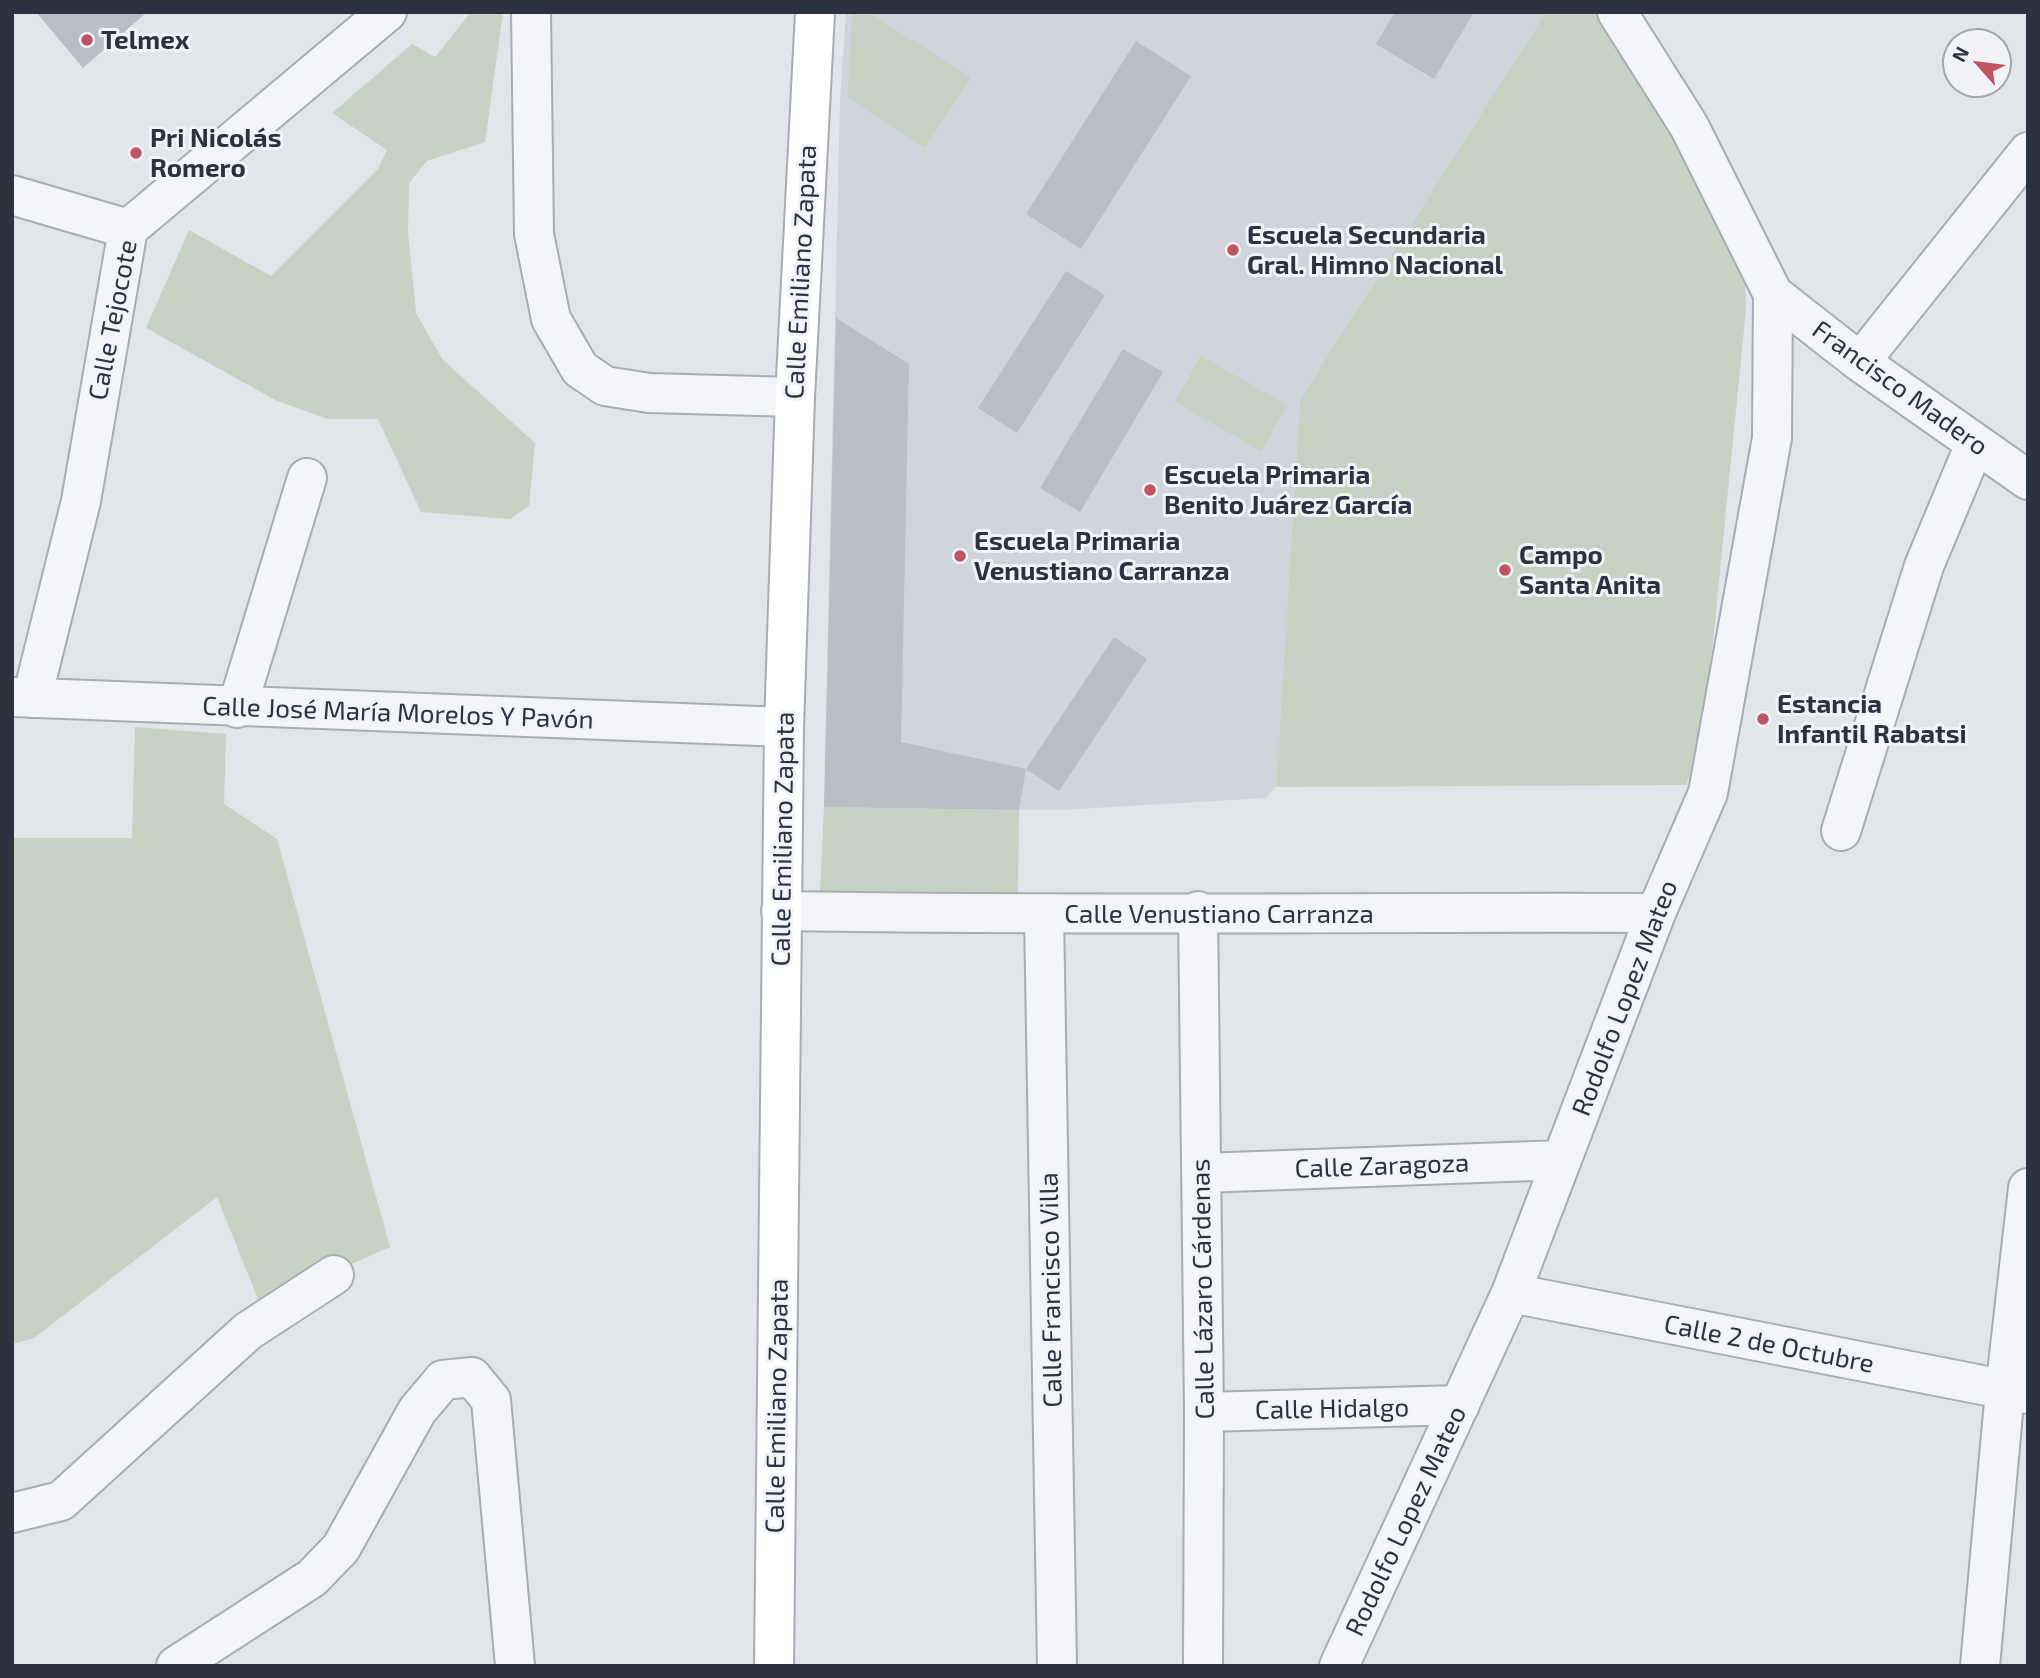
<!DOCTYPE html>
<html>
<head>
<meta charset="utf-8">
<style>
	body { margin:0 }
	#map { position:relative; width:2040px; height:1678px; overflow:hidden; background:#e2e5e9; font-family:"Exo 2",sans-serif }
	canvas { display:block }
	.frame { position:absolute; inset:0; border:14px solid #2c333f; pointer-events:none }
	.north { position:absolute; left:1942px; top:28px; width:70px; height:70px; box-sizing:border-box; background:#f1f3f7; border:2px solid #a2a6ad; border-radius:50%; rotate:298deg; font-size:19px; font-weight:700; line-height:28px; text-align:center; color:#2c333f }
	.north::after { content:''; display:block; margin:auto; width:24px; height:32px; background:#c15463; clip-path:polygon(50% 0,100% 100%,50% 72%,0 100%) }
</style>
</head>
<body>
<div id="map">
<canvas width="2040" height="1678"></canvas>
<div class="frame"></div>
<div class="north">N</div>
</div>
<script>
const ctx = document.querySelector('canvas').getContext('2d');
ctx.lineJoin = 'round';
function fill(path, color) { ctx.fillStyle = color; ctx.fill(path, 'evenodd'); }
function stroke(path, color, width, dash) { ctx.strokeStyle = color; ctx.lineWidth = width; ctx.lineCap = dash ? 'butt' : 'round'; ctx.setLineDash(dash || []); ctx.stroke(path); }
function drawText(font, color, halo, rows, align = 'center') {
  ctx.font = font + ' "Exo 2",sans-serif'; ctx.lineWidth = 6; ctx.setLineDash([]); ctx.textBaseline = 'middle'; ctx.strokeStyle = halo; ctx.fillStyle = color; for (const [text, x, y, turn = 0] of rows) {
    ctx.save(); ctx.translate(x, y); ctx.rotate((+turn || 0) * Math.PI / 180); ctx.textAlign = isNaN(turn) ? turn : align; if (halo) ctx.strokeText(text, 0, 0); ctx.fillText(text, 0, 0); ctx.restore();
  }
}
fill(new Path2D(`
	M846,12h700l-246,387 -24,388 -10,11 -207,12 -235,-3 16,-706z`), '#d0d4db');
fill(new Path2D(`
	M471,12h32l-18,130 -58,19 -18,22 -1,50 8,80 26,46 93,84 -6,63 -19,13 -89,-7 -43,-93h-50l-51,-18 -131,-73 43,-98 82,46 107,-107 9,-19 -55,-37 80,-69 23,13z
	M852,12h15l104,65 -46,71 -77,-51z
	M1546,12h66l132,241 2,56 -43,433 -17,43 -410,2 24,-388z
	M1201,356l86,49 -26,46 -86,-49z
	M135,727l91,7 -2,70 53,35 113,408 -130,57 -43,-107 -183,141 -22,6v-506h120z
	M824,807l195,3 -1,84 -198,-3z`), '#c7d2c4');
fill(new Path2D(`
	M36,12h111l-64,56z
	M1395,12h79l-40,67 -58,-35z
	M1136,41l55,35 -110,173 -55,-35z
	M1066,271l39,24 -88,138 -39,-25z
	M836,318l73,46 -8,378 125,27 -7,41 -195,-3z
	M1123,349l40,23 -83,140 -40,-24z
	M1114,637l33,22 -88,132 -33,-22z`), '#babec5');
const minor = new Path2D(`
	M531,12l3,222 17,85 29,50 25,17 44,7 146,4
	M1617,12l72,114 84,168 87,68 168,118
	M12,195l116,34
	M1860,362l168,-210
	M12,697l772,30
	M32,698l49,-197 47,-272 259,-217
	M237,708l70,-230
	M1841,831l83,-265 51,-122
	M781,911c292,5 584,1 875,2
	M1198,911l6,501 -1,254
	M1044,915l13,751
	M1202,1173l360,-13
	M1511,1293l517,101
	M1204,1412l256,-7
	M12,1513l49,-12 187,-170 86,-56
	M176,1666l136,-88 29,-30 76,-137 26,-31 29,-3 19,23 24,266
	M1339,1666l172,-373 145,-380 52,-120 64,-355 1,-144
	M1980,1666l25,-275 23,-203`);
const secondary = new Path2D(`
	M774,1666l10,-939 11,-330 20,-385`);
stroke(minor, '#a8acb3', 42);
stroke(secondary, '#a8acb3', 42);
stroke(minor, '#f4f5f8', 38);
stroke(secondary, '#fff', 38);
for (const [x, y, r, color] of [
	[87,40,7,"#c15463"],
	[136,153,7,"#c15463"],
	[1233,250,7,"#c15463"],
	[1150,490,7,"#c15463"],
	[960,556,7,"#c15463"],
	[1505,570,7,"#c15463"],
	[1763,719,7,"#c15463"]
]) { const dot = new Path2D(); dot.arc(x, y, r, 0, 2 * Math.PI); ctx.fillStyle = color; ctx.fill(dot); stroke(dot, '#f1f3f7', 2.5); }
drawText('bold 26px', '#2c333f', '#f1f3f7', [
	["Telmex",101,40],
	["Pri Nicolás",150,138],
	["Romero",150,168],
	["Escuela Secundaria",1247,235],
	["Gral. Himno Nacional",1247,265],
	["Escuela Primaria",1164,475],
	["Benito Juárez García",1164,505],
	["Escuela Primaria",974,541],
	["Venustiano Carranza",974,571],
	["Campo",1519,555],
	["Santa Anita",1519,585],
	["Estancia",1777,704],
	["Infantil Rabatsi",1777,734]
], 'left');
drawText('26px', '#2c333f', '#f1f3f7', [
	["Calle Emiliano Zapata",801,272,-87],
	["Calle Tejocote",113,320,-79],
	["Francisco Madero",1900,388,36],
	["Calle José María Morelos Y Pavón",398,713,2],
	["Calle Emiliano Zapata",783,839,-89],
	["Calle Venustiano Carranza",1219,914],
	["Rodolfo Lopez Mateo",1625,998,-69],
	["Calle Zaragoza",1382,1166,-2],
	["Calle Lázaro Cárdenas",1203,1289,-91],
	["Calle Francisco Villa",1051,1290,-91],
	["Calle 2 de Octubre",1769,1344,11],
	["Calle Emiliano Zapata",777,1406,-89],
	["Calle Hidalgo",1332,1409,-1],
	["Rodolfo Lopez Mateo",1406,1521,-65]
]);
</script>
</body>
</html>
